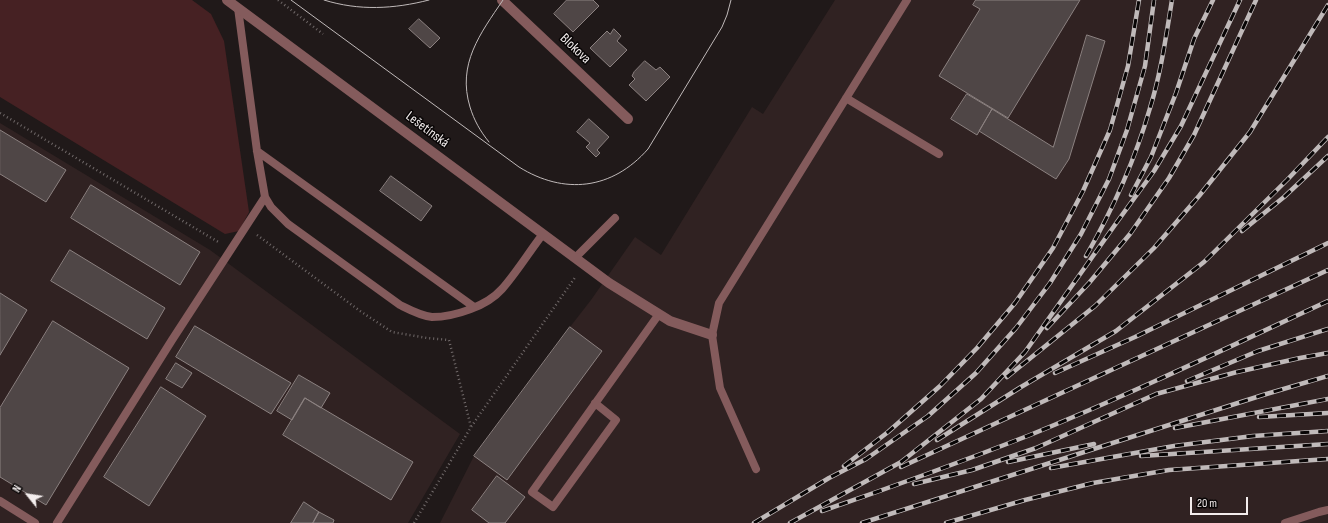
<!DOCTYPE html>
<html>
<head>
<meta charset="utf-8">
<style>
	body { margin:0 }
	#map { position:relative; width:1328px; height:523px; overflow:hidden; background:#201919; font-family:"Sofia Sans Condensed",sans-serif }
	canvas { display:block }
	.north { position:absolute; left:8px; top:475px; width:40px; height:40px; -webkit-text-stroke:3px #080505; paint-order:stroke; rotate:300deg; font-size:11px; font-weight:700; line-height:16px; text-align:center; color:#f3eded }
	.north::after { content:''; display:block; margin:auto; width:14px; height:18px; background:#f3eded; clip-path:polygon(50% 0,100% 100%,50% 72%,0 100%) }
	.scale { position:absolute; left:1190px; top:497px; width:58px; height:18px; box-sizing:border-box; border:2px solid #f3eded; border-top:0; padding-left:5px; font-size:12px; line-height:14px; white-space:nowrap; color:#f3eded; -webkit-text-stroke:3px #080505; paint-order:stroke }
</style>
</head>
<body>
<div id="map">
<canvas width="1328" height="523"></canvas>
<div class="north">N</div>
<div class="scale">20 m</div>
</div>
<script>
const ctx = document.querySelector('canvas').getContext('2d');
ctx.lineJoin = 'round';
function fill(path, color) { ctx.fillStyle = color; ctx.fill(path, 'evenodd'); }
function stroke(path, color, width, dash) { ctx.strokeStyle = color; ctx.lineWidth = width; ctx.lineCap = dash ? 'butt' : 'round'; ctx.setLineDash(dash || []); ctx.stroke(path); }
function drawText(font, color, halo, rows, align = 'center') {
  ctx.font = font + ' "Sofia Sans Condensed",sans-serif'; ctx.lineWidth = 3; ctx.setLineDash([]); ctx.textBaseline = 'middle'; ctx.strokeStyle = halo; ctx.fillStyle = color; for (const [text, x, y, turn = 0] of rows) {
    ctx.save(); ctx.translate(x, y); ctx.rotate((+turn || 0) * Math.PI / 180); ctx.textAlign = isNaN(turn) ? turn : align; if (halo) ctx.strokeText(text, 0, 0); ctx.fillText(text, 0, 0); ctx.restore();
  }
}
fill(new Path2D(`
	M835,0h493v523h-888l34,-67 96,-129 21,-27 44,-63 26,18 91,-148 11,7z
	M0,123l210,127 250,184 -52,89h-408z`), '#302222');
fill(new Path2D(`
	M0,0h192l19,14 13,27 25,171 -10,19 -14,3 -225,-137z`), '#462123');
const building = new Path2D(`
	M567,0h26l6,6 -26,26 -19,-18z
	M976,0h104l-72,118 -69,-42 41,-67 -7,-4z
	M419,19l21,19 -10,10 -21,-19z
	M614,29l7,7 -4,5 10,9 -17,17 -20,-19 17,-17 3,3z
	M1087,35l18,6 -36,118 -13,20 -77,-48 13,-22 61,38z
	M645,61l11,9 4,-3 10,10 -24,24 -17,-16 6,-6 -3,-3 2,-4z
	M967,94l25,15 -15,26 -26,-16z
	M589,119l20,18 -12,13 3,3 -4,4 -10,-10 4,-4 -13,-11z
	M0,130l66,40 -20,32 -46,-28z
	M391,176l41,30 -11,15 -41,-30z
	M91,185l109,67 -20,33 -109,-67z
	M70,250l95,58 -18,31 -96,-58z
	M0,293l27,17 -27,45z
	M53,321l76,47 -83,137 -46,-28v-69z
	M195,326l96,57 -20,31 -95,-57z
	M570,327l32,24 -95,129 -33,-24z
	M176,363l16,10 -10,15 -16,-9z
	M299,375l31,18 -9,15 -16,-10 -13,22 -15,-9z
	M161,387l45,29 -57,90 -45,-29z
	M305,398l108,64 -22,38 -108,-65z
	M497,476l28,21 -20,26h-16l-17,-13z
	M304,502l15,10 -6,11h-22z
	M319,512l15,8 -1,3h-20z`);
fill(building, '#4f4646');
stroke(building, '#8b8180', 1);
stroke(new Path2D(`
	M278,0l45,34
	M0,113l220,130
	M257,235l103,76 32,21 35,6 22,2 22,87
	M414,523l57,-96 105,-151`), '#706969', 2.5, [1, 3]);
stroke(new Path2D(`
	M238,8l19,143 8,46 6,10 17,17 112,81c10,5 21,11 32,12 23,0 55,-11 70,-28 15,-17 27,-37 41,-55
	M846,98l93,56
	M257,151l217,156
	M575,258l40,-40
	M595,403l21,17 -63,87 -21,-15 127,-178
	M756,469l-36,-81 -8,-53 7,-32 188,-303
	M0,501l35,22
	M57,523l115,-183 93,-143
	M1285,523l34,-11 9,-2`), '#845b5c', 8);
stroke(new Path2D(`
	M227,0l382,283 61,38 42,14
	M502,0l126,119`), '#845b5c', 10);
stroke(new Path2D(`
	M291,0l228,167c45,28 93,23 129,-18l74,-122 5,-12 4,-15
	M324,0c35,11 70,9 105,0
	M489,142c-9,-11 -15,-22 -19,-35 -13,-43 10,-73 33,-107`), '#c0baba', 1);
const rail = new Path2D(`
	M1131,195l20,-38 25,-64 18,-54 19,-39
	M1242,231l42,-34 44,-41
	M1086,256c27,-47 49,-96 64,-148 11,-35 16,-72 22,-108
	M1047,328l42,-45 41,-49 39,-56 25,-43 62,-135
	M1055,373l80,-36 193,-94
	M1007,377l88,-71 59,-58 45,-52 51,-64 78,-127
	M1187,381l71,-30 70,-22
	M1259,417l69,-4
	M1175,428l153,-29
	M937,440l84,-53 95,-56 88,-69 83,-82 41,-43
	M1141,456l187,-12
	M1008,462l86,-18
	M844,466l44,-34 52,-46 37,-38 38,-45 38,-55 30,-57 27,-61 18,-64 11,-66
	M901,467l427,-197
	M1051,468l123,-22 79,-10 75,-5
	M914,484l58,-14 64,-22 120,-54 81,-22 63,-14 28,-5
	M822,511c70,-24 139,-49 208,-76 101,-41 199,-88 298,-134
	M754,523l75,-45 37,-19 62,-43 48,-43 40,-45 34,-45 31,-49 28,-55 18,-49 18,-64 9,-66
	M790,523l111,-61 80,-63 44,-47 92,-130 37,-51 27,-45 59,-126
	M862,523l401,-128 65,-19
	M946,523l79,-23 68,-17 76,-13 159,-11`);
stroke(rail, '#c0baba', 4.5);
stroke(rail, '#080505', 3, [9]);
drawText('14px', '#f3eded', '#080505', [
	["Blokova",575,49,44],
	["Lešetínská",427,130,37]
]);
</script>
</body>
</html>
